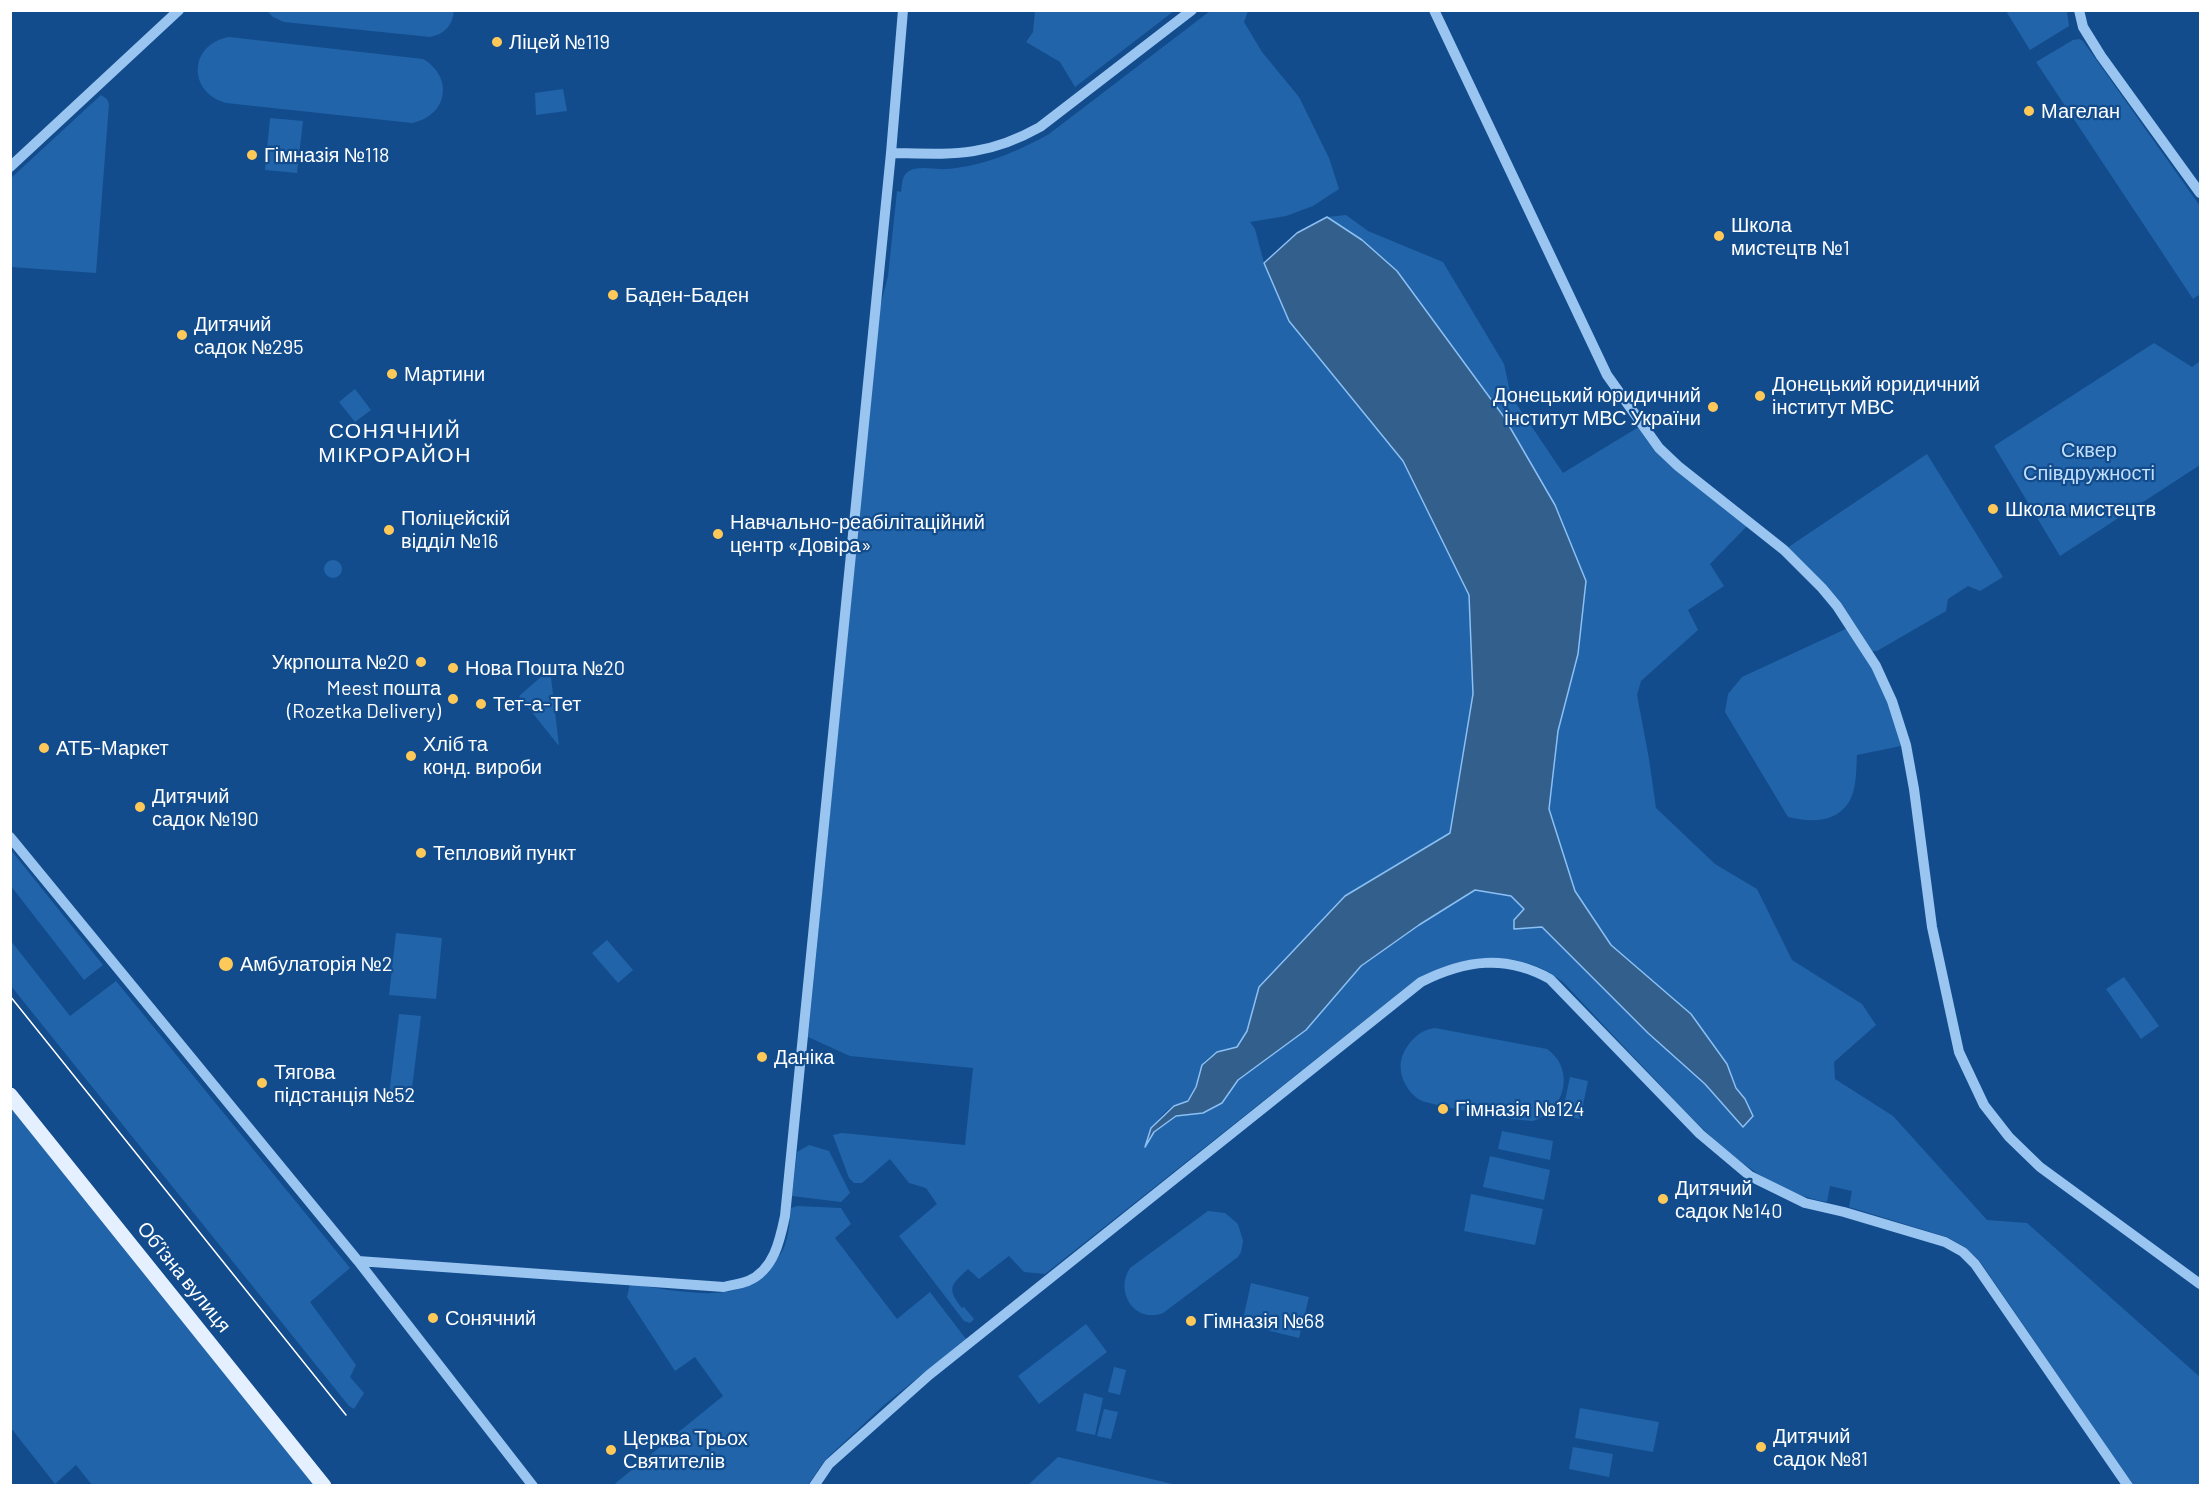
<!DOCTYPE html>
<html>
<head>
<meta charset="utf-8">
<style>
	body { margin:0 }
	#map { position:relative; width:2211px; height:1496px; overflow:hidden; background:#124c8c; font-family:Barlow,sans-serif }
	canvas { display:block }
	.frame { position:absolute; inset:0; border:12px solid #fff; pointer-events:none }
</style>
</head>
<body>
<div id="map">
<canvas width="2211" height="1496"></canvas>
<div class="frame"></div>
</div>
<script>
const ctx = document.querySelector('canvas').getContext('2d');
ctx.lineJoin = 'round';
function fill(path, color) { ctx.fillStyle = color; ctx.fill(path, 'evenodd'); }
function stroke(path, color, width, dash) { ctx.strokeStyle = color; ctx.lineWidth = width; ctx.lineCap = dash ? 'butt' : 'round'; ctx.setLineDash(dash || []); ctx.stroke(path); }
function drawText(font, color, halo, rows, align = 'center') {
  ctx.font = font + ' Barlow,sans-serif'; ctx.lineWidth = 4.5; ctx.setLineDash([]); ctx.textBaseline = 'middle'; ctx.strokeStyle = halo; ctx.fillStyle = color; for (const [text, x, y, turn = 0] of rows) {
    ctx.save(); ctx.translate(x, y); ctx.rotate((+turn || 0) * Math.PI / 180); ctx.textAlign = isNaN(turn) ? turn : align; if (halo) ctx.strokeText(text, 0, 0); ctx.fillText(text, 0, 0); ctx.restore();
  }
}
fill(new Path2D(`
	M454,10c-1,15 -9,24 -24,27l-146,-15 -11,-5 -6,-6z
	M1035,11v-1l139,1 -99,76 -15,-25 -34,-20 7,-10z
	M1210,11h38l-4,11 18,30 37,45 30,61 10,31 -26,17 -27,10 -36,6 5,7 9,34 89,135 50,63 66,134 4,99 -23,140 -105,62 -86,91 -12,44 -10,16c-13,3 -30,7 -36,20 -4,11 -4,21 -11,31 -5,5 -11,5 -17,8 -14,9 -22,23 -26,38l7,-12 22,-16 27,-3 19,-10 16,-23 68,-50 55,-64 58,-41 56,-35 36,6 13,13 -10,11 28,7 106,106 57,51 38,43 2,-28 -8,-11 -10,-24 -36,-50 -80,-69 -36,-54 -26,-82 9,-78 20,-77 8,-73 -31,-76 -51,-88 -107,-146 -35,-31 -35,-23 19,-2 22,16 75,31 61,102 7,32 52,77 79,-48 17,23 90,76 -39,40 14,22 -36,24 10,20 -57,51 -4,14 12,64 7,49 59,56 42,25 35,71 70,44 14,21 -42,37 1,17 58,37 94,104 40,3 173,154v108h-67l-154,-225 -14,-13 -18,-10 -98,-30 3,-16 -22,-5 -3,16c-73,-13 -127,-75 -175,-126 -30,-31 -59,-62 -88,-93 -43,-36 -99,-28 -146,-5l-373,296 -21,-2 -15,-16 -30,23 -11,-10c-17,16 -22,19 -6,39l2,-1 10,12 -4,4 -6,-2 -65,-85 38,-32 -11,-16 -17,-5 -19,-24 -28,24h-8l-5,-5 -16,-43 9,-2 123,12 8,-77 -123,-12 -42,-19 72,-730 8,-31 9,-85 4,1c1,-8 1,-17 8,-21 10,-6 27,-1 37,-2 35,-2 73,-18 103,-35z
	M2006,11h61l2,15 -39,24z
	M229,37l194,22c31,18 25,57 -11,64l-186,-20c-39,-11 -37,-59 3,-66z
	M2079,39l4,2 117,165v88l-7,5 -157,-237 37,-22z
	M563,89l4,22 -31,4 -1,-22z
	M101,95l6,4 2,5 -13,169 -85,-6v-89z
	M270,118l33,3 -6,52 -32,-3z
	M2154,343l38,24 8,-6v104l-140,91 -66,-110z
	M355,389l16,21 -16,12 -16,-20z
	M1927,454l76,123 -23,14 -12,-5 -20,13 -2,12 -69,40h-5l-85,-103z
	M324 569a9 9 0 1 1 18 0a9 9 0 1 1-18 0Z
	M1850,627l26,39 30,79 -49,10c-1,14 0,34 -8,47 -14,22 -40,20 -61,15l-63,-105 3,-18 14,-17z
	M550,669l9,77 -40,-50z
	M11,850l92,115 -19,15 -73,-94z
	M396,933l46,5 -6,61 -47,-4z
	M607,940l26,30 -15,13 -26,-30z
	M11,941l59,75 46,-35 234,287 -40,34 46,63 -6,12 14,16 -10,16 -5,-3 -338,-420z
	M2124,977l35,49 -18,13 -35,-50z
	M399,1014l22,2 -11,88 -22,-2z
	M1435,1028l112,21c29,20 18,63 -14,72 -14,0 -105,-16 -113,-21 -15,-9 -25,-31 -16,-48 7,-13 16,-22 31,-24z
	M1570,1077l18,4 -8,38 -18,-4z
	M10,1095l314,390h-232l-16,-20 -21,19 -44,-56z
	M1502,1131l51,10 -3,19 -52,-11z
	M809,1145l20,6 21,42 -9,9 -49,-6 5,-44z
	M1490,1156l60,14 -6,30 -61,-13z
	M1471,1194l72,15 -8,36 -71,-14z
	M797,1206l44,2 10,16 -16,14 62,81 33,-27 36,47 -82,66 -59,55 -17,25 -196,1 111,-90 -28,-39 -20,14 -48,-74 3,-13c47,6 117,26 146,-23 3,-5 7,-10 9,-16 4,-12 5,-25 6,-37z
	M1208,1211l17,2 13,11 5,17 -2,11 -3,5 -75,56c-28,11 -49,-21 -33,-45z
	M1251,1283l58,14 -10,41 -57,-14z
	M1086,1324l21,28 -68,52 -21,-28z
	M1114,1367l12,3 -6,25 -12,-3z
	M1084,1393l19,5 -8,37 -19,-4z
	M1580,1408l79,14 -6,30 -78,-14z
	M1104,1409l14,3 -7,27 -14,-3z
	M1573,1447l40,7 -4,23 -40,-8z
	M1058,1457l119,28h-149z`), '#2164a9');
const water = new Path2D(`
	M1327,217l35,23 35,31 107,146 51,88 31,76 -8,73 -20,77 -9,78 26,82 36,54 80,69 36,50 9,24 9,11 8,17 -10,11 -38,-43 -57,-51 -106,-106 -28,2v-9l10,-11 -13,-13 -36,-6 -56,35 -58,41 -55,64 -68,50 -16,23 -19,10 -27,3 -22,16 -9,15 6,-19 23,-22 14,-5 8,-14 6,-22 15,-13 20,-5 10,-16 12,-44 86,-91 105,-63 23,-139 -4,-99 -66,-134 -114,-140 -25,-58 33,-30z`);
fill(water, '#335f8d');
stroke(water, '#8cc0f4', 1.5);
stroke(new Path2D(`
	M1434,10l173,365 52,73 19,18 106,84 38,38 15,18 39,60 16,35 14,44 8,44 18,138 27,125 25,53 25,32 31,30 160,117
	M2079,10l4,17 18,29 99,137
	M891,153c60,1 94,5 149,-26l152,-117
	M10,167l169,-157
	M10,837l348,424 175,225
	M358,1261l366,26c8,-2 16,-3 24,-6 26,-11 32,-41 37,-65l106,-1063 12,-143
	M814,1486l15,-22 100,-89 492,-393c44,-22 85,-28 129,-3l150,155 50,42 55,27 39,9 101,30 18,10 12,12 153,222`), '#9ac5f1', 10);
stroke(new Path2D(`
	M10,1095l314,391`), '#e4f0ff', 15);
stroke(new Path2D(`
	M10,996l336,419`), '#fff', 1.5);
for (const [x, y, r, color] of [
	[497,42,6,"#ffc95a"],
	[2029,111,6,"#ffc95a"],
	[252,155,6,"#ffc95a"],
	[1719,236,6,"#ffc95a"],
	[613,295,6,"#ffc95a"],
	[182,335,6,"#ffc95a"],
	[392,374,6,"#ffc95a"],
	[1760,396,6,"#ffc95a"],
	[1713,407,6,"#ffc95a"],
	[1993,509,6,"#ffc95a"],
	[389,530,6,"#ffc95a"],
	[718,534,6,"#ffc95a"],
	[421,662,6,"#ffc95a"],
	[453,668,6,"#ffc95a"],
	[453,699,6,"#ffc95a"],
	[481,704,6,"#ffc95a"],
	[44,748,6,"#ffc95a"],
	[411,756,6,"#ffc95a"],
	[140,807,6,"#ffc95a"],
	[421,853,6,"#ffc95a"],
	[226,964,8,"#ffc95a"],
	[762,1057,6,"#ffc95a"],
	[262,1083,6,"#ffc95a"],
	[1443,1109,6,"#ffc95a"],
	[1663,1199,6,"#ffc95a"],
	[433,1318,6,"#ffc95a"],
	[1191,1321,6,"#ffc95a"],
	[1761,1447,6,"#ffc95a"],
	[611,1450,6,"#ffc95a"]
]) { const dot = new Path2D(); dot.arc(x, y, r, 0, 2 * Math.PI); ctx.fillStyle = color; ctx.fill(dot); stroke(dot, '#124c8c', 2); }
drawText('20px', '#fff', '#124c8c', [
	["Ліцей №119",509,42],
	["Магелан",2041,111],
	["Гімназія №118",264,155],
	["Школа",1731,225],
	["мистецтв №1",1731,248],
	["Баден-Баден",625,295],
	["Дитячий",194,324],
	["садок №295",194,347],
	["Мартини",404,374],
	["Донецький юридичний",1772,384],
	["інститут МВС",1772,407],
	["Донецький юридичний",1701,395,"right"],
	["інститут МВС України",1701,418,"right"],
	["Школа мистецтв",2005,509],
	["Поліцейскій",401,518],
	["відділ №16",401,541],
	["Навчально-реабілітаційний",730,522],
	["центр «Довіра»",730,545],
	["Укрпошта №20",409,662,"right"],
	["Нова Пошта №20",465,668],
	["Meest пошта",441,688,"right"],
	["(Rozetka Delivery)",441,711,"right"],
	["Тет-а-Тет",493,704],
	["Хліб та",423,744],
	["конд. вироби",423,767],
	["АТБ-Маркет",56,748],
	["Дитячий",152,796],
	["садок №190",152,819],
	["Тепловий пункт",433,853],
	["Амбулаторія №2",240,964],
	["Даніка",774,1057],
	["Тягова",274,1072],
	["підстанція №52",274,1095],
	["Гімназія №124",1455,1109],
	["Дитячий",1675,1188],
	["садок №140",1675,1211],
	["Сонячний",445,1318],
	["Гімназія №68",1203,1321],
	["Дитячий",1773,1436],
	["садок №81",1773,1459],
	["Церква Трьох",623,1438],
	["Святителів",623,1461]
], 'left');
drawText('20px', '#c1defc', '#124c8c', [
	["Сквер",2089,450],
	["Співдружності",2089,473]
]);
drawText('20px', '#fff', '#124c8c', [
	["Обʼїзна вулиця",184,1277,51]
]);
ctx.letterSpacing = '1.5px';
drawText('21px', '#fff', '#124c8c', [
	["СОНЯЧНИЙ",395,431],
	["МІКРОРАЙОН",395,455]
]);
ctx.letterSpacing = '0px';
</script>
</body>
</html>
